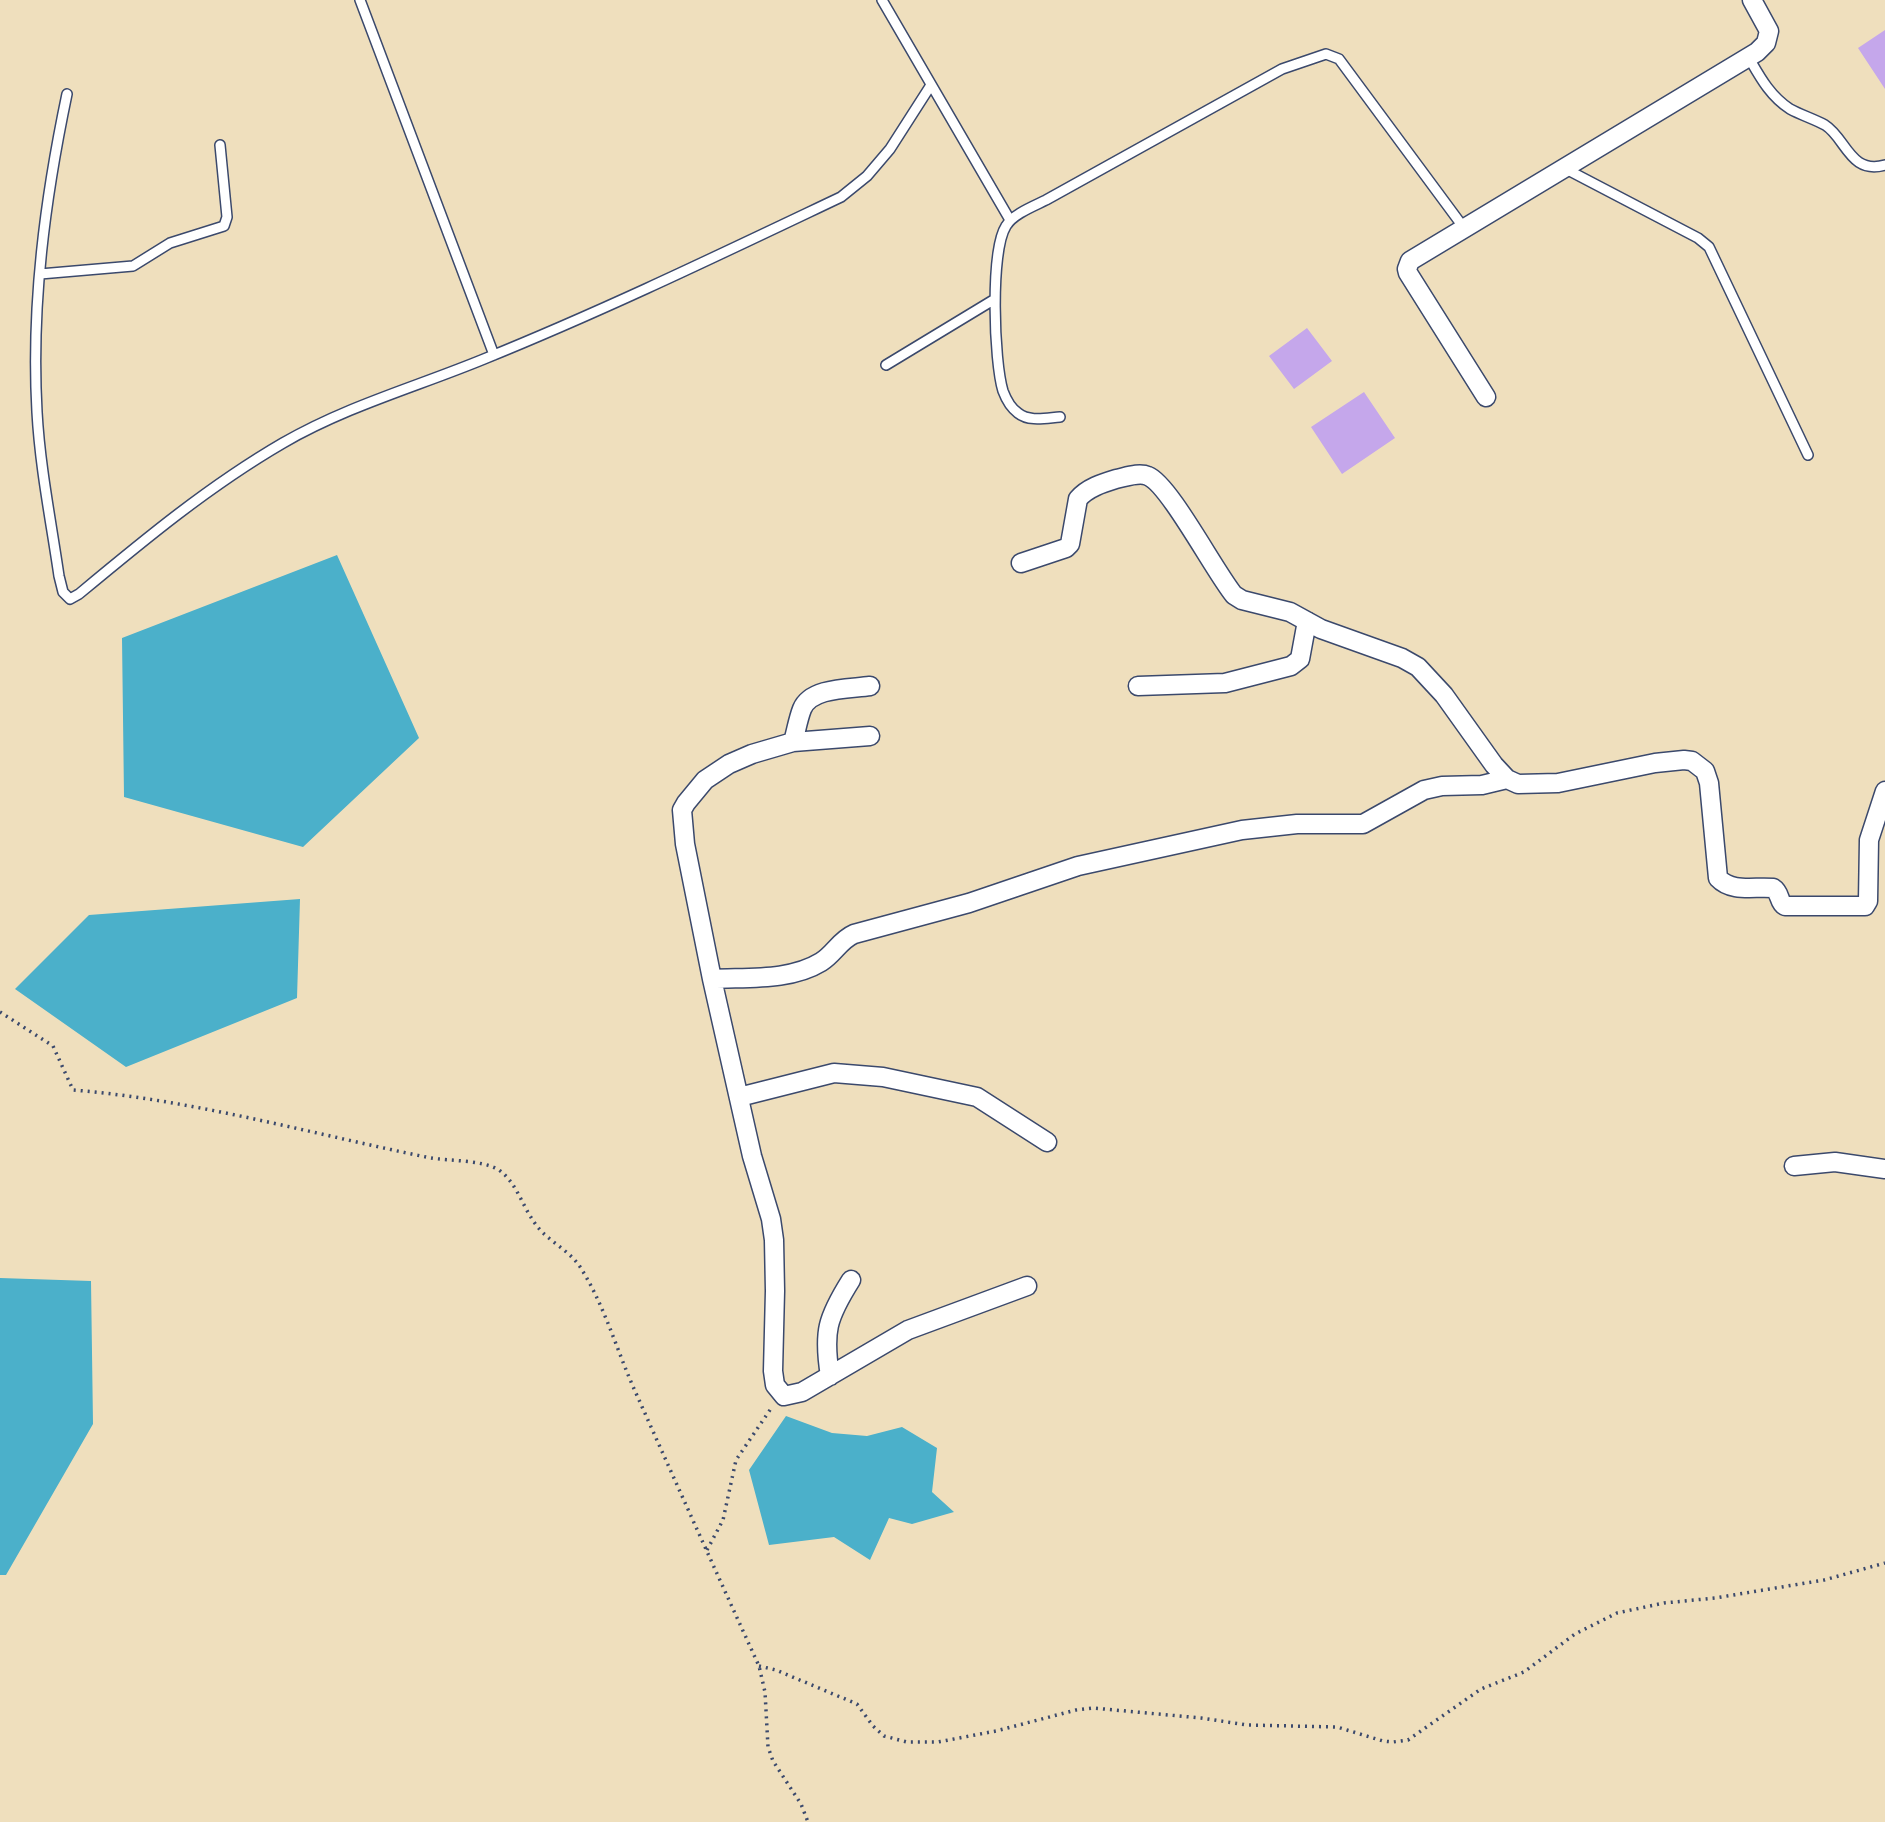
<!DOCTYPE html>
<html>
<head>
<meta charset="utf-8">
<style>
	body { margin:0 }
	canvas { display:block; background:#efdfbd }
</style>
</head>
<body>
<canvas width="1885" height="1822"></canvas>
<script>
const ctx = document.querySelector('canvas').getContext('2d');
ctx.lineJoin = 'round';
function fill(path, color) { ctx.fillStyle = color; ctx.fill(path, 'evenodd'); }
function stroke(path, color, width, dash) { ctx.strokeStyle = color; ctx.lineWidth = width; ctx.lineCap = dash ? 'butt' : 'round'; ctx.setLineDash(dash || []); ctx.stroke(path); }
fill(new Path2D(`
	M337,555l82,183 -116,109 -179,-50 -2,-159z
	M300,899l-3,99 -171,69 -111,-78 74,-74z
	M0,1278l91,3 2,143 -87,151h-6z
	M786,1416l46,17 35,3 35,-9 35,21 -5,44 22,20 -42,12 -23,-6 -19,42 -36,-23 -65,8 -20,-75z`), '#4bb0ca');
fill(new Path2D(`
	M1885,30v59l-27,-41z
	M1307,328l25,33 -38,28 -25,-33z
	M1364,392l31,46 -53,36 -31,-47z`), '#c5a7eb');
const lane = new Path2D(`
	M360,0l134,355
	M882,0l128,220
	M1749,58c11,19 21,38 41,51 11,6 24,10 35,16 21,13 25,50 60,40
	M67,94c-22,105 -36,211 -30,318 3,55 14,109 22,164l4,16 7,7 9,-5c65,-54 130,-108 204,-151 64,-37 133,-56 201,-84 121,-49 239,-106 357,-162l26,-21 23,-27 41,-64
	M1564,168l134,70 11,9 99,208
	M40,274l93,-8 37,-23 54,-17 3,-9 -7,-72
	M886,365l109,-66
	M1060,417c-14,1 -31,5 -42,-4 -7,-5 -12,-14 -15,-22 -9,-29 -13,-140 3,-165 7,-12 28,-20 40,-26l236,-131 44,-15 13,5 125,169`);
const street = new Path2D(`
	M1486,397l-78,-124 -1,-4 3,-8 347,-209 9,-9 3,-12 -17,-31
	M1021,563l45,-15 4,-4 8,-45c9,-11 25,-16 38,-20 10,-2 23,-7 32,-3 21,8 67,96 86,119l8,5 48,12 31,17 81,29 16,9 26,28 50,70 13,14 11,5 40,-1 97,-20 29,-3 8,1 13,10 4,12 9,95c14,15 37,8 55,10 8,5 5,14 12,18h80l3,-5 1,-61 16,-49
	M1138,686l87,-3 66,-17 9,-7 7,-38
	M870,736l-77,6 -41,12 -23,10 -24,16 -19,23 -4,7 3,34 27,135 40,177 19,63 3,21 1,51 -2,80 2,14 9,11 18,-4 106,-62 119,-44
	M793,742c3,-10 5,-23 9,-33 9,-22 48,-20 68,-23
	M712,979c36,-2 78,2 109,-17 13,-8 19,-22 33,-28l115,-31 109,-37 164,-36 55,-6h66l61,-34 18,-4 40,-1 25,-6
	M739,1097l95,-24 49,4 94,20 70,45
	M1794,1166l41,-4 50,7
	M830,1376c-7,-44 -3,-58 21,-96`);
stroke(lane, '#3b496c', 12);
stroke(street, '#3b496c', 21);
stroke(new Path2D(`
	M0,1012l53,34 20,44c122,10 239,44 358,68 19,3 52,2 68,12 17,12 23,35 35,52 13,20 36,27 48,48 23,37 35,81 53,121 41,92 82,183 124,275l6,26 3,55 5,14 28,43 7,18
	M707,1550l16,-30 13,-60 36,-53
	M759,1666l17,4 81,34 16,22 11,10 23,6h31l58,-11 80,-21 17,-2 108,10 46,7 90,2 46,14 10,1 15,-2 73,-51 43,-17 51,-38 42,-21 47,-10 51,-5 109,-18 61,-17`), '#3b496c', 3.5, [2, 5]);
stroke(lane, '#fff', 9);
stroke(street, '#fff', 18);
</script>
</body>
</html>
